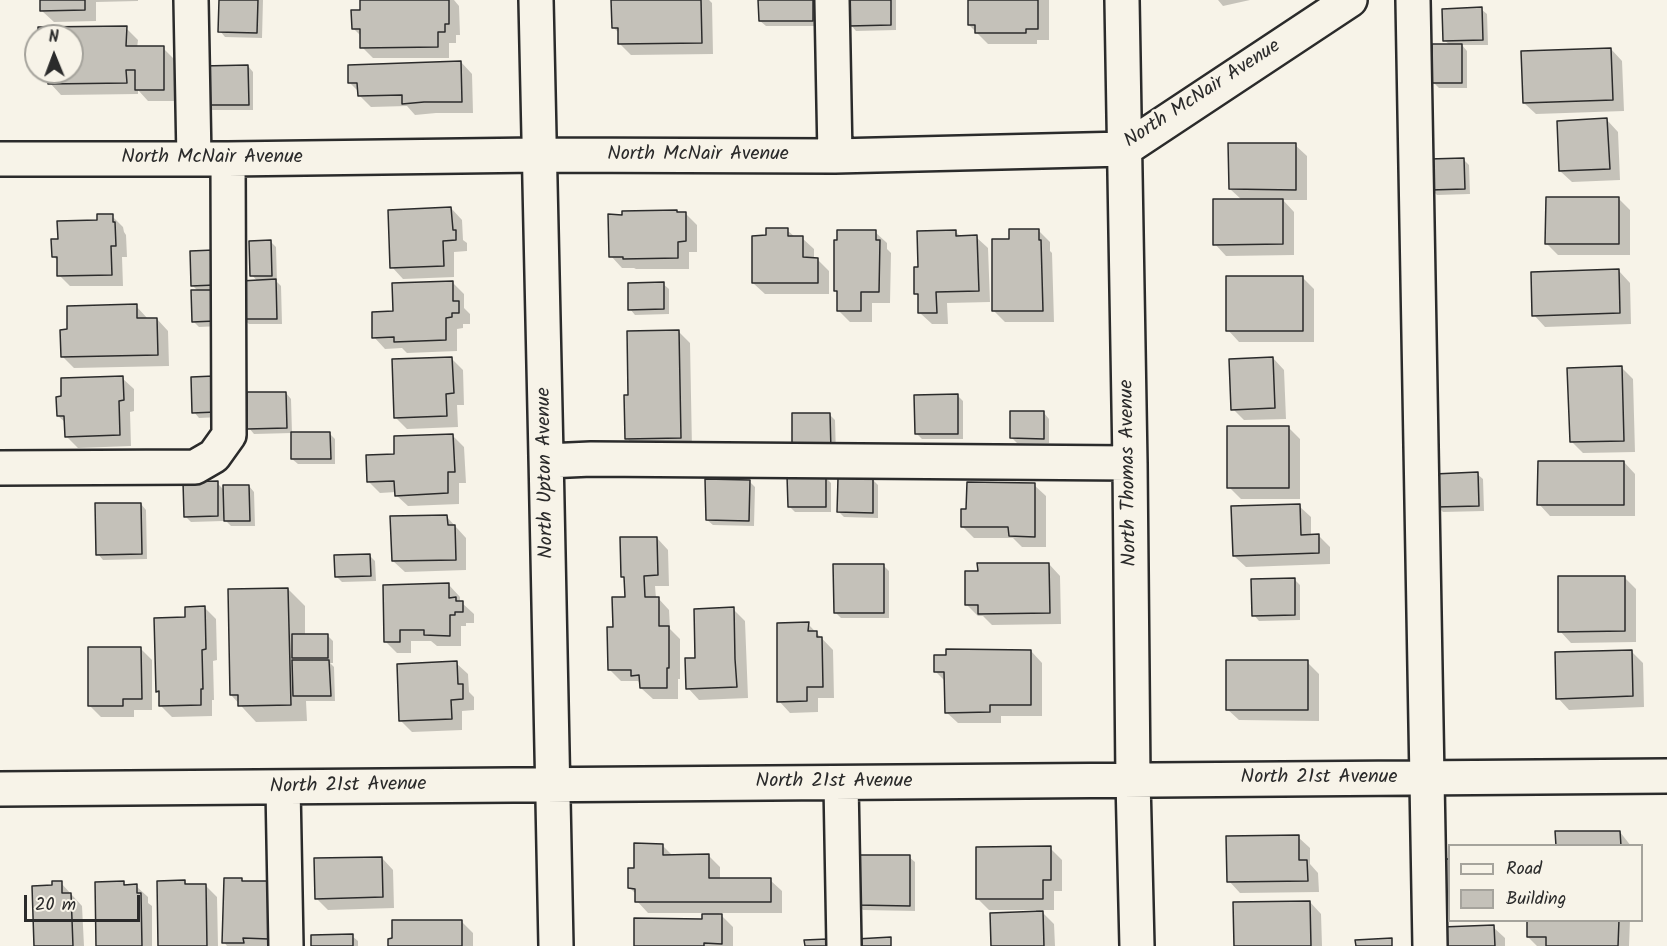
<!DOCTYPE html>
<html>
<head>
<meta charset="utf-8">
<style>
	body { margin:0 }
	#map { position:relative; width:1667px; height:946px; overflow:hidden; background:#f7f3e8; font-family:Kalam,sans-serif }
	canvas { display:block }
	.legend { position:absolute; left:1448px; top:844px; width:195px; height:78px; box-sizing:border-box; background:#f7f3e8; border:2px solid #a5a39c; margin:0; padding:8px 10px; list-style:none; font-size:18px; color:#2b2b2b }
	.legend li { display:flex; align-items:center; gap:12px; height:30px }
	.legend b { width:30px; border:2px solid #a5a39c }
	.north { position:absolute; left:24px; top:24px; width:60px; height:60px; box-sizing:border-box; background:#f7f3e8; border:2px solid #a5a39c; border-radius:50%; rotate:359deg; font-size:16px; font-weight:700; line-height:24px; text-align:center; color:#2b2b2b }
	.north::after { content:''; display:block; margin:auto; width:21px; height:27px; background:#2b2b2b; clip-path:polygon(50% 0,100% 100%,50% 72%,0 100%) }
	.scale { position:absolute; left:24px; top:895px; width:116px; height:27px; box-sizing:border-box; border:3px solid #2b2b2b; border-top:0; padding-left:8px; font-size:18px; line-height:21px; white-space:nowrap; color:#2b2b2b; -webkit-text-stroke:4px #f7f3e8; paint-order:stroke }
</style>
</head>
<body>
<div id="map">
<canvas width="1667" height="946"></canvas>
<ul class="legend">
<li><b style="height:8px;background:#f7f3e8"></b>Road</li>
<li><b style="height:16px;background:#c4c1b9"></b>Building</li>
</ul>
<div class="north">N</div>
<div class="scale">20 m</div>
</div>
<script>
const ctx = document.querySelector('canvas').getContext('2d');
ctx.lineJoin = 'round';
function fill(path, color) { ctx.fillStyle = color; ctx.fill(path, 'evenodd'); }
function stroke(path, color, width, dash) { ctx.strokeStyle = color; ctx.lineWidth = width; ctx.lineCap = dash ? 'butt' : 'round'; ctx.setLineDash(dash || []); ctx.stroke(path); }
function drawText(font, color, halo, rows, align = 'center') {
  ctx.font = font + ' Kalam,sans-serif'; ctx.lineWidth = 5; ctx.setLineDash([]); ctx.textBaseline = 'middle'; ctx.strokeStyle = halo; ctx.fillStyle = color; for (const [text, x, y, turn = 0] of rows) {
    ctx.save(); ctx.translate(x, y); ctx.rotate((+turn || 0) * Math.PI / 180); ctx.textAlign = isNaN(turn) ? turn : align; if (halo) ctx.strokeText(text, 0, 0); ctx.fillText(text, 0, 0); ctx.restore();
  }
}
fill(new Path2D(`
	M42,0h96v1l-42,1v19l-42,1 -12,-11z
	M220,0h43l-1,38 -37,-1 -5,-6z
	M361,0h93l5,6 1,29h-4v8h-7v15h-76l-11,-11v-10l-9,-9 9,-16z
	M612,0h97l3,3 1,51 -82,1 -11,-11v-10l-7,-7z
	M760,0h58v26h-52l-6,-5z
	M850,0h46v30l-40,1 -5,-6z
	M969,0h80v40h-12v4h-49l-19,-19z
	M1218,0h32l-27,6z
	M1481,9l6,5 1,31h-26l5,6v37h-28l-6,-6 17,-37 -6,-5z
	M126,28l12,12 -1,8h26l12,12v41h-27l-10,-11v4l-77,1 -11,-12v-3l-9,-8h31v-36h-33z
	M1611,49l11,12 2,50 -88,3 -12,-11z
	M461,62l11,12 1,39h-37l-21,2 -8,-9 -36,1 -12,-12v-3l-9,-9z
	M248,66l5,6v38h-44l-5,-6z
	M1607,120l11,12 2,48 -48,2 -12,-11z
	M1295,145l12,11v44h-24l11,12v43l-68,1 -11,-12 27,-44 -12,-11z
	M1464,160l5,5 1,29 -33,1 -6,-6z
	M1618,198l12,12v45h-72l-11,-11z
	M451,208l11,12 1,20 4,3v8l-13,1v25l-51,2 -11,-12z
	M677,212l2,1h6l12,12v27h-8v17h-53l-2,-1h-12l-11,-12z
	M112,216l11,11 1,5 2,3 1,22h-5l1,29h-53l-11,-11v-13l-6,-6 46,-34z
	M787,230l8,7 7,1 12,11v10h3l12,12v23h-64l-12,-11 14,-46z
	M1038,230l12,12v9l2,2 2,69h-49l-12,-12 17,-70z
	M955,231l6,6h15l12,11 2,54 -43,1 1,21h-16l-12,-11 -1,-16 -3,-4 3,-25z
	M875,232l12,11v6l4,4 -1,50h-18v19h-22l-11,-11v-18l-3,-3z
	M271,242l5,5 1,35 4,4 1,38h-33l-6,-5 15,-37 -6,-7z
	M213,252l7,74 -21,1 -6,-6 5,-30 -6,-6z
	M1619,271l11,12 1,41 -86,3 -11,-12z
	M1303,278l11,11v53h-75l-11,-12z
	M452,282l12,12v14l6,6v10h-7v4l-6,1v22l-50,2 -5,-5 -17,1 -11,-12 20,-24z
	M663,284l6,5v25l-34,1 -5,-6z
	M136,306l12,13h9l11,12 1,35 -95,2 -11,-11z
	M678,331l12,12 2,106 -54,1 -11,-12 3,-42z
	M451,358l12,12 1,35h-7l1,22 -51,2 -12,-12z
	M1273,358l11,12 2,49 -42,1 -11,-11z
	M1622,368l11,11 2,73 -52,1 -11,-11z
	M122,378l12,11v22l-4,1 1,34 -53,2 -12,-12v-13l-8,-7z
	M193,378l27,39 -21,1 -5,-6z
	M286,393l5,6 1,34 -38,1 -5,-6z
	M958,396l5,5v38h-41l-6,-6z
	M1044,413l5,6v24h-32l-5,-5z
	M830,415l5,5 1,36h-37z
	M1288,427l12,12v60h-59l-12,-12z
	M329,433l6,6v25h-37l-6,-5z
	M453,436l11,11 2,36h-7v21l-51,2 -12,-11v-3l-16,1 -12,-12 28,-26z
	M1624,462l11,12v42h-85l-11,-12z
	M1477,474l6,5 1,32 -41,1 -6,-6z
	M825,477l6,6v29h-36l-5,-5z
	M873,480l5,5v33l-34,-1 -5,-5z
	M749,481l6,6 -1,39 -41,-1 -6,-5z
	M217,483l8,8 24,-5 5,6 1,34h-24l-8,-8v3l-32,1 -5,-5z
	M1034,485l12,11v51h-24l-9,-9h-39l-12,-12z
	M141,504l5,6 1,49 -44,1 -5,-6z
	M1299,506l12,11v19h8l11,11v17l-84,3 -12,-11z
	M446,516l20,22v32l-61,2 -12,-11z
	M657,538l11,12 1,36h-14l1,12h2l11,12 1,19 10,10v40h-2v20h-25l-12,-11v-4l-3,-3h-17l-12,-12 6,-41 11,-29v-20l-3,-2z
	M369,555l6,6 1,20 -34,1 -6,-6z
	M1049,564l11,12 1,48 -69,1 -9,-9h-5l-11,-11z
	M883,565l6,6v47h-48l-5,-5z
	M1624,577l12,12v53l-65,1 -11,-12z
	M1295,580l5,5v35l-41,1 -5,-6z
	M449,585l11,12v6h2l12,11v9h-8v3h-5v20h-24l-6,-5h-20v12h-14l-12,-12z
	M288,589l17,17v29h22l6,6v22h-3l4,4 1,34h-29l1,20 -51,1 -25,-27z
	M205,608l11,11 1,41 -4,1 1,39h-2v16l-40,1 -12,-12v-11l-2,-3 28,-73z
	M733,609l12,12 3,77 -49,2 -11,-12 9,-28z
	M808,624l25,26 1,48h-16v14l-28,1 -11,-12z
	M140,648l12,12v50h-18v7h-33l-12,-12z
	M1031,651l11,12v53h-41v7h-43l-12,-11v-30l-10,-10z
	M1631,651l12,12 1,44 -75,3 -11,-12z
	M1307,662l12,12v47l-80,-1 -12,-11z
	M456,663l12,11 1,18 5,5v13l-12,1v19l-50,2 -11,-11z
	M1620,832l11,14h-74z
	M1298,837l12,11v16l8,9 1,19 -79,1 -11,-12z
	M662,845l11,11h36l11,11v13h50l12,11v22h-63l14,14v19h-97l67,-26 1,-7h-56l-11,-12 -1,-7 -7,-7 6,-18z
	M1050,848l12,12v31h-8v19h-14l14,14 1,22h-63l44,-33v-3h-47l-11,-11z
	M909,857l6,5v49l-52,-1 -5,-5z
	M382,858l11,12 1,38 -66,2 -12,-12z
	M241,879l3,3 36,12v52h-53l-3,-4z
	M185,882l4,4 16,-1 12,12 1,49h-58z
	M61,883l21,23 2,40h-49l18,-60z
	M123,883l3,3h10l12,11v6l4,3v40h-54z
	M1310,902l11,12 1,32h-86z
	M1528,920h102l-1,26h-92l-9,-9z
	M461,921l12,12v13h-84z
	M1493,927l12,11v8h-61z
	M352,936l6,5v5h-46z`), '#0003');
const building = new Path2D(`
	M40,0h45v10l-45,1z
	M219,0h39l-1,33 -39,-1z
	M360,0h89v24h-4v8h-7v15l-78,1v-19h-8l-1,-19h9z
	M611,0h90l1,43 -84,1v-16h-6z
	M758,0h55v21h-54z
	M849,0h42v25l-42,1z
	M968,0h70v29h-12v4h-51v-8h-7z
	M1482,7l1,33 -40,1 -1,-32z
	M127,26l-1,20h38v44h-29v-20h-9l1,13 -79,1v-12h24v-36h-34v-9z
	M1432,44h30v39h-30z
	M1611,48l2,52 -90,3 -2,-52z
	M461,61l1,41h-38l-22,2v-9l-44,1 -1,-13h-9v-18z
	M248,65l1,40h-47v-39z
	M1607,118l3,51 -51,2 -2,-50z
	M1228,143h68v47l-67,-1z
	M1464,158l1,31 -35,1 -1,-31z
	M1546,197h73v47h-74z
	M1213,199h70v45l-70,1z
	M451,207l2,23h3v10l-13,1 1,25 -54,2 -2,-58z
	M677,210v2h9v29l-8,1v16l-55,1v-2h-14l-1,-43 14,1v-4z
	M97,214h16v8h2l1,24h-5l1,29 -55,1v-19h-5l-1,-18h7l-1,-18 40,-1z
	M766,228h22v8h15v21l15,1v25h-66v-47l14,-1z
	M1009,229h30v11h2l2,71h-51v-72h17z
	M837,230h39v10h4l-1,52h-18v19h-24v-20h-3v-51h3z
	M956,230v6l21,-1 2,56 -43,1 1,21h-19v-19h-4v-27h4l-1,-36z
	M271,240l1,36h-22l-1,-35z
	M214,250l1,35 -24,1 -1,-35z
	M1619,269l1,44 -88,3 -1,-44z
	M1226,276h77v55h-77z
	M276,279l1,40h-35l-1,-38z
	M453,281v20h6v12h-7v4l-6,1v22l-52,2v-5l-22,1v-26l21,-1 -1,-28z
	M664,282v27l-36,1v-27z
	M191,290h23l1,31 -23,1z
	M137,304v14h20l1,37 -97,2 -1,-27 7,-1v-23z
	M679,330l2,108 -56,1 -1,-44h4l-1,-64z
	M452,357l2,36 -8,1 1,22 -53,2 -2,-59z
	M1273,357l2,51 -44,2 -2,-51z
	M1622,366l2,75 -54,1 -3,-74z
	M123,376l1,24 -5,1 1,34 -55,2 -1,-21h-7l-1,-19 5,-1v-18z
	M214,376l2,36 -24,1 -1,-36z
	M247,392h39l1,36 -40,1z
	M958,394v40h-43l-1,-39z
	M1010,411h34v28l-34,-1z
	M792,413h38l1,38h-39z
	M1227,426h62v62h-62z
	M291,432h39l1,27h-40z
	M453,434l2,38h-7v21l-53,3 -1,-15 -27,1 -1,-27 28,-1v-18z
	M1538,461h86v44h-87z
	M1478,472l1,34 -43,1 -2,-33z
	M787,476h39v31h-38z
	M838,478h35v35l-36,-1z
	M705,479l45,1 -1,41 -43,-1z
	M218,481v35l-34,1 -1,-35z
	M967,482l68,1v54l-26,-1 -1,-9h-47v-18h5z
	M223,485h26l1,36h-26z
	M95,503h46l1,51 -46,1z
	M1300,504l1,31 18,-1v19l-86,3 -2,-50z
	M447,515l1,10h7l1,35 -64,1 -2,-45z
	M620,537h37l1,38 -14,1 1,21h14v29h10v42h-2v20h-27l-1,-13 -8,1v-6h-23l-1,-43h6l-1,-30h13l-1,-20h-3z
	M370,554l1,22 -36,1 -1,-22z
	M977,563h72l1,50 -72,1v-9h-13v-34h13z
	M833,564h51v49h-50z
	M1558,576h67v55l-67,1z
	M1295,578v37l-43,1 -1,-37z
	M449,583v15l7,-1v4h7v11h-8v3h-5v21l-26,-1v-5h-24v12h-16l-1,-57z
	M288,588l3,117 -53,1v-11h-8l-2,-106z
	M205,606l1,43 -4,1 1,39h-2v16l-42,1v-15l-3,1 -2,-74 31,-1v-10z
	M734,607l1,52 2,28 -51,2 -1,-31h10l-1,-49z
	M809,622l-1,9h9v6h5l1,50h-16v14l-30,1v-79z
	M292,634h36v24h-36z
	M88,647h53l1,52h-19v7h-35z
	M946,649l85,1v55h-41v7l-45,1 -1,-41h-10v-17h12z
	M1632,650l1,46 -77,3 -1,-47z
	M292,660h37l2,36h-38z
	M1226,660h82v50h-82z
	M457,661l1,23h5v15l-12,1 1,19 -53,2 -2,-57z
	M1555,831h65l1,15h-65z
	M1299,835v25h8l1,21 -81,1 -1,-46z
	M634,843l29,1v11l46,-1v24h62v24h-136v-13l-7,-1v-20h6z
	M1051,846v34h-8v19h-67v-52z
	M856,855h54v51l-54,-1z
	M382,857l1,40 -68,2 -1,-41z
	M1442,859h8v35h-8z
	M224,878h18v3h27v58l-26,-1 1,5h-22z
	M185,880v4h21l1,62h-49l-1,-65z
	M52,881h10v12h9l2,53h-39l-2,-60 20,-1z
	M124,881v4l13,-1v9h4l1,53h-46l-1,-64z
	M1310,901l1,45h-77l-1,-44z
	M1043,911l1,35h-53l-1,-33z
	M702,914h20v30l-18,-1v3h-70v-28l68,1z
	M392,920h70v26h-74v-7l4,-1z
	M1527,920h92l-1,26h-72v-9h-19z
	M1494,925l1,21h-53v-19z
	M353,934v12h-42v-11z
	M891,937v9h-35v-7z
	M1392,938v8h-36l-1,-6z
	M828,939v7h-23l-1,-6z`);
fill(building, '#c4c1b9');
stroke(building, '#2b2b2b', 1.5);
const minor = new Path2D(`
	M191,0l3,159
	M536,0c5,315 16,631 20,946
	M832,0l3,156
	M1122,0l8,463 3,317 4,166
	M1413,0l17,946
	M0,159h228l310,-4 297,1 290,-7 225,-149
	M547,461l44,-2 539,4
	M0,468l195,-1 19,-11 15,-21 -1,-276
	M841,783l3,163
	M283,787l3,159
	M0,789l1667,-13`);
stroke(minor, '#2b2b2b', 38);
stroke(minor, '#f7f3e8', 33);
drawText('20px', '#2b2b2b', '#f7f3e8', [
	["North McNair Avenue",1203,95,-33],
	["North McNair Avenue",698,156],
	["North McNair Avenue",212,159],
	["North Upton Avenue",547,473,-91],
	["North Thomas Avenue",1130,473,-91],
	["North 21st Avenue",1319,779],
	["North 21st Avenue",834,783],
	["North 21st Avenue",348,787,-1]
]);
</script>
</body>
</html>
